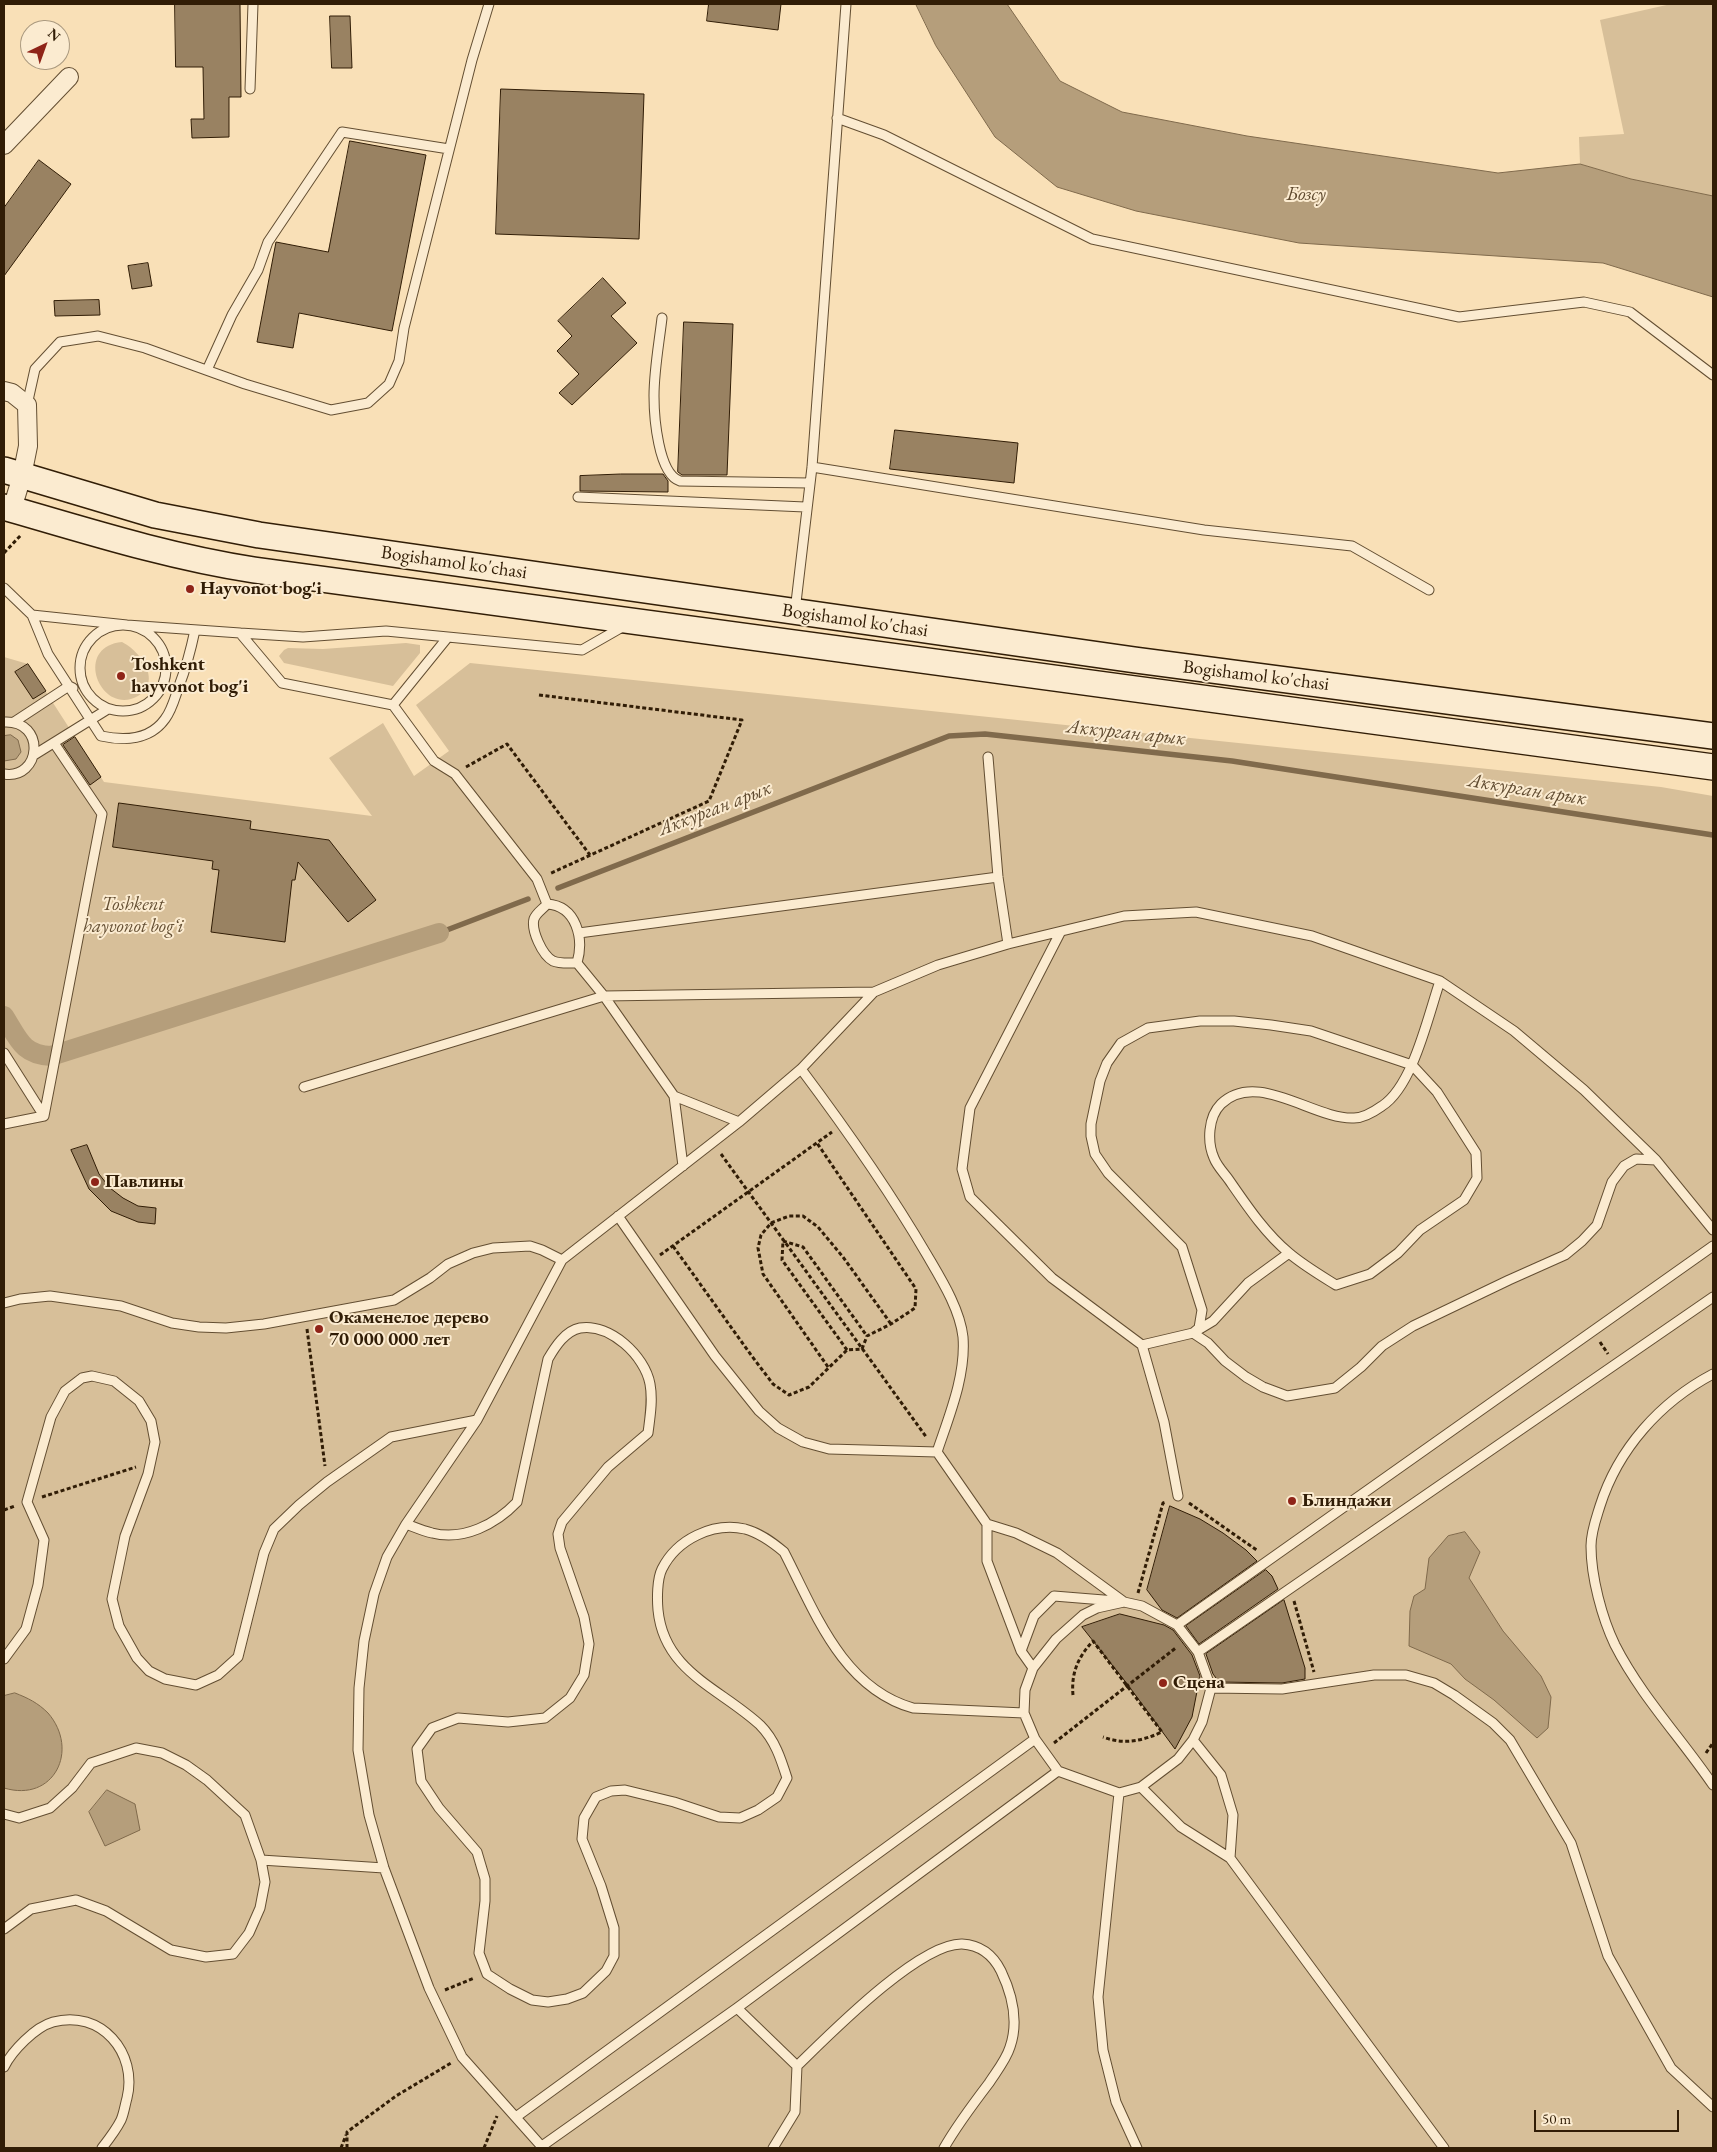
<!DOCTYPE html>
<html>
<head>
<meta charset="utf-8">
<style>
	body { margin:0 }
	#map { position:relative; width:1717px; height:2152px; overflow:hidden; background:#f9e0b7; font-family:"EB Garamond",serif }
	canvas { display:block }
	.frame { position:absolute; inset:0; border:5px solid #311d06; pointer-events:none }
	.north { position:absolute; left:20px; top:20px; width:50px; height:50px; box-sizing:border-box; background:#fbebd0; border:1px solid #aa997f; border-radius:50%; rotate:42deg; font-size:14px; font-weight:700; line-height:20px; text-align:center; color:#311d06 }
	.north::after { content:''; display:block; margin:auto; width:18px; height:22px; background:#8f2418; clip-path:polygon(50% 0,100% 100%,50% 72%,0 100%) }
	.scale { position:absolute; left:1534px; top:2110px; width:145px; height:22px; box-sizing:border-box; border:2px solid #311d06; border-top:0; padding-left:6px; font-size:15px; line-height:18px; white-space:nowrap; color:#311d06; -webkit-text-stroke:4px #fbebd0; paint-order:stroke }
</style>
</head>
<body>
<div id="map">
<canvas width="1717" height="2152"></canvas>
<div class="frame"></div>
<div class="north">N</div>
<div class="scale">50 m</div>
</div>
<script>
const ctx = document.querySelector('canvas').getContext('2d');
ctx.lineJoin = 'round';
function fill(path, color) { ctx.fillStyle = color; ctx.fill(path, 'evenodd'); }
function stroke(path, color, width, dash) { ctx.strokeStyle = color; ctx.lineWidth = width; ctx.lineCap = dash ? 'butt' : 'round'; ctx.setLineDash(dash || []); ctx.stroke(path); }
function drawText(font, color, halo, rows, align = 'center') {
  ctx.font = font + ' "EB Garamond",serif'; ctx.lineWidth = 4; ctx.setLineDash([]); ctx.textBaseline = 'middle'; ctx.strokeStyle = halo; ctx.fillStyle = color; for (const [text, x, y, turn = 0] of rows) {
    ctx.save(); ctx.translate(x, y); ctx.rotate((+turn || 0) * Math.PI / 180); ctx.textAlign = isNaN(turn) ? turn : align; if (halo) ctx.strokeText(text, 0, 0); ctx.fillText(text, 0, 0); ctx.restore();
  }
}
fill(new Path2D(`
	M1671,4h42v192l-82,-17 -51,-15 -1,-27 45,-3 -24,-114z
	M122,642c18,9 41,39 16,54 -37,21 -66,-49 -16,-54z
	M406,643l14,2v8l-27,33 -109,-23 -5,-7 5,-6 4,-2 35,1z
	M4,657l24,7 76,118 268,34 -43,-58 54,-35 31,53 35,-25 -33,-46 54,-42 1191,124 52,9v1352h-1709z`), '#d7bf99');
const water = new Path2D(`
	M916,4h91l53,77 62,31 125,24 251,37 82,-9 51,15 82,17v101l-110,-34 -304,-20 -163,-32 -79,-24 -62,-50 -59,-91z
	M11,735l7,5 3,12 -5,7 -12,2v-25z
	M1465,1532l15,20 -11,26 34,53 38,45 10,21 -3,31 -11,10 -43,-38 -29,-21 -14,-15 -42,-18 1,-35 4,-15 11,-7 4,-31 19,-22z
	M15,1693c13,5 23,10 33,20 32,37 6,90 -44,75v-92z
	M107,1790l28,14 5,26 -35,16 -16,-34z`);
fill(water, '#b59e7b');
stroke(water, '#806a4c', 1);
stroke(new Path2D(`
	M558,888l391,-152 36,-2 247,27 481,74
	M439,933l89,-34`), '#806a4c', 5.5);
stroke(new Path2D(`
	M4,1016c14,22 18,39 47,40l388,-123`), '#b59e7b', 20);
const building = new Path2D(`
	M175,4h65l1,93h-12v40l-37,1 -1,-19h13l-1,-52h-27z
	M709,4h72l-3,26 -71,-9z
	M330,16h20l2,52h-20z
	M501,89l143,5 -5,145 -143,-5z
	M350,141l76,14 -34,176 -93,-18 -6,35 -36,-6 19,-100 52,10z
	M39,160l32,24 -67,92v-68z
	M148,263l4,23 -20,3 -4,-23z
	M603,278l23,25 -15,13 26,27 -65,62 -13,-12 20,-19 -22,-23 15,-15 -14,-15z
	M99,300l1,15 -45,1 -1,-15z
	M684,322l49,2 -6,151h-45l-4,-3z
	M895,430l123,13 -4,40 -124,-14z
	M621,474h42l5,7v11l-88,-1v-15z
	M28,664l18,27 -13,8 -18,-27z
	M75,737l26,40 -11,8 -27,-40z
	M119,803l132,18 -1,8 79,11 47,60 -28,22 -50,-60 -3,18h-3l-7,62 -74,-10 8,-62 -7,-1 1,-8 -100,-14z
	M87,1145l12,29 11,14 13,10 15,8 18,2 -1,16 -17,-2 -27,-11 -22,-22 -18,-39z
	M1170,1506l30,13 23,14 23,17 11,11 -80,57 -15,-8 -15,-20z
	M1266,1570l6,6 6,13 -79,55 -13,-18z
	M1284,1600l21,68v11l-23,4 -63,-1 -6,-8 -7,-20z
	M1120,1614l44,11 9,5 19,25 8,21 -8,41 -17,32 -47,-64 -46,-58z`);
fill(building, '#998262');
stroke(building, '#311d06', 1);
const lane = new Path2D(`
	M250,89l3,-85
	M837,118l47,17 208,104 367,78 125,-15 46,10 83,63
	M662,318c-3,26 -8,52 -8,78 0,20 4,78 26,85l129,2
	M207,370l25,-55 26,-45 10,-28 74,-110 107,17
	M27,405l8,-36 25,-27 38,-6 47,12 100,36 86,26 37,-7 21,-19 10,-23 5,-33 68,-268 17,-56
	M812,467l392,63 148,16 77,44
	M578,497l227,10
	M4,588l28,27 95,10 113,8 63,4 83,-6 196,19 42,-24
	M795,611l17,-144 34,-463
	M32,615l16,39 53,82c23,5 49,4 64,-17 7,-9 10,-22 14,-33 7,-18 12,-37 16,-56
	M80 668a43 43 0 1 1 86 0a43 43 0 1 1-86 0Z
	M240,633l42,50 111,22 41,56 21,13 82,105 10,25c-4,5 -11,9 -13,15 -3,11 8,36 19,42 7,3 16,2 24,2l27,33 70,100 9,70
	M393,705l55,-68
	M4,722c43,-2 37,58 0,52
	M14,722l55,-36 4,2
	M34,755l74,-46
	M988,757l10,120 10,67
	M547,904c30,2 37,35 30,59
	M579,933l419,-56
	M1060,933l-90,175 -8,61 8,28 82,81 90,67 22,77 14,74
	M1440,981c-12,35 -27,105 -58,125 -7,5 -19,12 -28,12 -40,2 -97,-49 -133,-14 -13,13 -14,38 -7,54 3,8 10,15 15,22 18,26 36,53 60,73 14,12 31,22 47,32l34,-11 28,-21 22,-23 44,-30 13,-22 -1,-25 -39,-61 -25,-27 -101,-34 -40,-6 -37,-4h-34l-52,7 -27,15 -14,20 -7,18 -9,43v12l4,18 13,19 74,74 20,63 -3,18 -6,5 15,10 17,18 21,16 17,10 24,9 48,-8 26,-21 21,-21 31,-20 96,-46 56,-25 17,-14 15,-16 15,-43 12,-16 12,-7 20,1
	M4,1053l40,63
	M801,1069c45,60 88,121 126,186 14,24 33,54 36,82 3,39 -14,79 -26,115
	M304,1087l300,-91 270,-4
	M674,1096l65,26
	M44,1116l58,-302 -48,-71
	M4,1124l40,-8
	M618,1216l97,140 44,55 19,17 25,14 26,7 108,3
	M4,1303l16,-4 30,-3 71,10 51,17 27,4 27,1 38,-4 130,-24 36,-22 18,-14 25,-11 20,-5 37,-2 12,4 20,10
	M1142,1345l51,-12 20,-12 35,-38 41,-30
	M1713,1374c-53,28 -95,75 -113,132 -4,13 -9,26 -9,40 0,31 11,72 24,99 26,51 66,93 98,140
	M937,1452l50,72v37l34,90 12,17
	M406,1524c8,3 17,7 26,9 32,8 64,-9 85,-31l31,-143c7,-12 17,-28 32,-31 30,-5 65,28 70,56 3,16 0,33 -2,49l-40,34 -46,55 -4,12 2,14 24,69 5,27 -5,31 -14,23 -25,20 -37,4 -50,-4 -26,10 -15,21 4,32 18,27 38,44 8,27v22l-6,52 8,21 23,15 22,11 16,2 19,-3 16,-6 23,-22 8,-15v-28l-13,-42 -19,-47 2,-21 12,-21 15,-6 14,-1 49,12 45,15 21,1 18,-8 19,-13 10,-19c-6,-19 -12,-38 -27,-53 -40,-37 -96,-53 -102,-115 -1,-11 -1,-31 4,-41 15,-30 51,-47 83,-40 15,4 27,13 39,23 31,60 58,136 129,156l111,5
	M987,1524l29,9 41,20 67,49
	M1124,1602l18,4 35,19 21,27 13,36 -9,34 -9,18 -15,19 -37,28 -22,6 -61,-22 -23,-32 -11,-26 1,-23 8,-22 23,-29 27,-24 14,-7z
	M1177,1625l536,-379
	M1021,1651l13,-35 20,-20 62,5
	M1198,1652l515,-355
	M4,1659l22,-30 12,-44 6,-45 -17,-38 24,-85 14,-26 17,-13 10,-2 22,5 25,20 12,20 4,21 -7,32 -23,62 -13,63 7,27 18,32 12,13 16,8 31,6 22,-10 20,-18 26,-104 10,-24 25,-24 28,-23 64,-45 86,-17
	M1211,1688l71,1 92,-14h32l28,8 20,12 39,28 17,17 61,103 37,113 63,112 42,39
	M1193,1740l28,35 12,40 -3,43
	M1141,1787l40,40 49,31 214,290
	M1119,1793l-21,204 5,53 13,52 21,46
	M4,1814l15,4 31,-10 22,-20 19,-25 45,-15 26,5 24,12 21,15 38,35 16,45 4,22 -5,26 -11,25 -16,21 -27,3 -35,-7 -65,-39 -30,-11 -45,9 -27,20
	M261,1860l123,8
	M737,2008l60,58
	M4,2067c8,-16 31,-40 49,-45 48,-13 85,31 74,76 -2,7 -3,15 -6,22 -5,10 -12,19 -19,28
	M516,2117l519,-378
	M542,2146l195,-138 321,-237
	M543,2148l-81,-91 -33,-69 -45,-120 -15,-53 -11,-65 1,-62 5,-47 10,-47 13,-37 19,-33 71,-104 85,-160 177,-138 62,-53 73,-77 64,-27 70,-21 116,-28 72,-4 116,24 128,45 74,50 70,59 72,70 57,70
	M773,2148l22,-36 2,-46c32,-31 122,-123 165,-122 18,1 31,11 39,27 11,23 18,50 9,76 -4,13 -14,25 -21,36 -16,21 -32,42 -45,65`);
const street = new Path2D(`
	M4,145l65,-68
	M4,391l8,2 15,12 1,41 -6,30 -10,33`);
const secondary = new Path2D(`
	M4,470l151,45 104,20 876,125 578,76
	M4,507c83,24 165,50 250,63l1459,197`);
stroke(lane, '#634e32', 11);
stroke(street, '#634e32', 20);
stroke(secondary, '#311d06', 28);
stroke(new Path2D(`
	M4,553l17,-18
	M539,695l203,25 -33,81 -160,73
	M466,767l41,-23 83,111
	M721,1154l206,284
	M673,1246l78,109 22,29 16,11 20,-8 38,-37 15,-1 5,-13 24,-12 24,-16 1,-19 -99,-146
	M660,1255l172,-123
	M307,1329l18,137
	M1600,1342l8,12
	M847,1350l-65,-90 1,-19 20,6 64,89
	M828,1367l-65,-93 -5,-26 3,-13 10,-12 18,-7h14l15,11 25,30 48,67
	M42,1497l94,-30
	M1189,1503l69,48
	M4,1510l11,-4
	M1138,1593l25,-90 3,-1
	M1294,1601l20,71
	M1073,1695c-2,-22 5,-38 20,-54l69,91c-20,9 -38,13 -59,5
	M1054,1743l123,-96
	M1706,1753l7,-10
	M445,1990l29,-12
	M341,2148l5,-13
	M347,2148v-16l49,-36 55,-33
	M484,2148l13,-32`), '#311d06', 3, [4, 2.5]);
stroke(lane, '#fbebd0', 9);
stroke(street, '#fbebd0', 18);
stroke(secondary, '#fbebd0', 25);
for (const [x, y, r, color] of [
	[190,589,5,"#8f2418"],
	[121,676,5,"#8f2418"],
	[95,1182,5,"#8f2418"],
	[319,1329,5,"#8f2418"],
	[1292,1501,5,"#8f2418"],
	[1163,1683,5,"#8f2418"]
]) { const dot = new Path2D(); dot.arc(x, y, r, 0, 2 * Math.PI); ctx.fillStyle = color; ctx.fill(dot); stroke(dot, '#fbebd0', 2); }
drawText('19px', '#311d06', '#fbebd0', [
	["Bogishamol ko'chasi",454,563,8],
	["Bogishamol ko'chasi",855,621,8],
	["Bogishamol ko'chasi",1256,676,7]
]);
drawText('bold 19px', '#311d06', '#fbebd0', [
	["Hayvonot bog'i",200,589],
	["Toshkent",131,665],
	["hayvonot bog'i",131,687],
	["Павлины",105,1182],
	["Окаменелое дерево",329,1318],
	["70 000 000 лет",329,1340],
	["Блиндажи",1302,1501],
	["Сцена",1173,1683]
], 'left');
drawText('italic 19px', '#634e32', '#fbebd0', [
	["Toshkent",133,905],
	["hayvonot bogʻi",133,927]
]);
drawText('italic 20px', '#5f4a2f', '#fbebd0', [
	["Бозсу",1306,195],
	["Аккурган арык",1126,733,6],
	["Аккурган арык",1527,790,9],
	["Аккурган арык",715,809,-21]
]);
</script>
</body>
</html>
